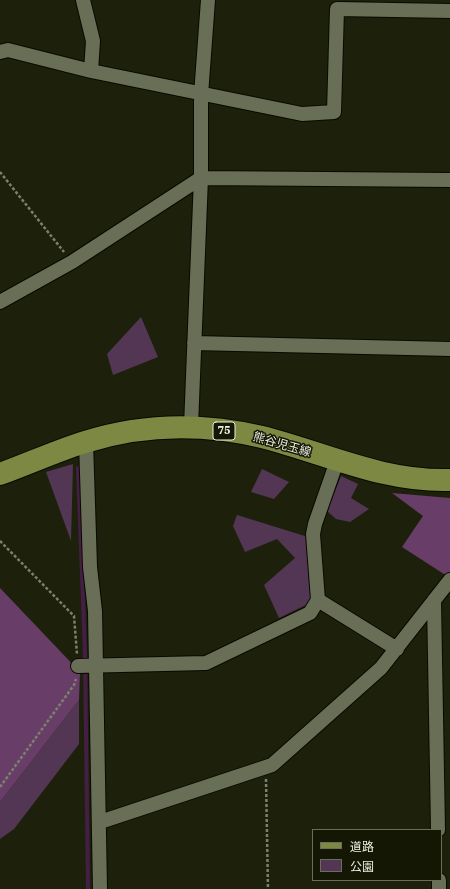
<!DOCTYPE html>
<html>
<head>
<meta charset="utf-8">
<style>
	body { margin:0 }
	#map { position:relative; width:450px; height:889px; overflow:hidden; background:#1d210c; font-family:"IBM Plex Serif","Noto Sans JP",serif }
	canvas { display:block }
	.legend { position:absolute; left:312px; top:829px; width:130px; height:52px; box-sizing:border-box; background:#141704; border:1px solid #6a6d5c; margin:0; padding:5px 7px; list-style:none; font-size:12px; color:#ebeee1 }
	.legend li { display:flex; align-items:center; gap:8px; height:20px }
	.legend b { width:20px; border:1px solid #6a6d5c }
</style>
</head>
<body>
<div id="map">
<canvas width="450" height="889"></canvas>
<ul class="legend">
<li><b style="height:5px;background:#7d8843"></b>道路</li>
<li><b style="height:11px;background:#533653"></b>公園</li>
</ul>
</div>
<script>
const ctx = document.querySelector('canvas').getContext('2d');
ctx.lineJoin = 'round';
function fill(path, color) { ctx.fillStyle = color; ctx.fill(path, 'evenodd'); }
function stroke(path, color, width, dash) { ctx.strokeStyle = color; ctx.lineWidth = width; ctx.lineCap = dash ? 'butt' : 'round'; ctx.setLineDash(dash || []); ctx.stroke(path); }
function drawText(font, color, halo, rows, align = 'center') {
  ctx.font = font + ' "IBM Plex Serif","Noto Sans JP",serif'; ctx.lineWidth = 3; ctx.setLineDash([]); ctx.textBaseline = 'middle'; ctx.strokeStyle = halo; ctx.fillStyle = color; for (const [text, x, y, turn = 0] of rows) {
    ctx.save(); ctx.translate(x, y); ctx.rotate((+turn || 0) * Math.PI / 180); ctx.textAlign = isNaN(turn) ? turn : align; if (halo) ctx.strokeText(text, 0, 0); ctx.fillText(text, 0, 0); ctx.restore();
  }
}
fill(new Path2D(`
	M141,317l17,40 -45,18 -6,-21z
	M73,464l-2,77 -25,-69z
	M262,469l27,13 -15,17 -23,-7z
	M341,476l17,8 -7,14 18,11 -19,13 -14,-3 -9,-8z
	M237,515l71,22 5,56 -3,10 -31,15 -15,-33 31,-27 -18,-19 -32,13 -12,-26z
	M79,700v44l-65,85 -14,10v-37z`), '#533653');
fill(new Path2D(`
	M392,493l58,5v74l-3,4 -45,-29 21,-31z
	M0,588l80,84 -1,28 -79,102z`), '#683e68');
stroke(new Path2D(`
	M78,468l7,187 3,234`), '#451e46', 4);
const minor = new Path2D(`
	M83,0l10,41 -2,30
	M0,52l8,-2 83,21 211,43 32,-2 3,-103 113,2
	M0,302l72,-40 129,-84 249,2
	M194,343l256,6
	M191,426l10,-248v-83l7,-95
	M86,442l4,125 5,44 5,278
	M318,600l79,49
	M434,600l4,230
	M78,666l128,-3 104,-50 8,-13 -5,-66 2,-10 22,-63
	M100,822l172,-57 109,-97 69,-88
	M439,880v9`);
const primary = new Path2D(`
	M0,474c28,-10 56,-23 85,-32 57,-18 118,-19 177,-5 63,16 120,45 188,43`);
stroke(minor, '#080a00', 16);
stroke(primary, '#080a00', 24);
stroke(new Path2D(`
	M0,172l64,80
	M0,541l74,75 3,38
	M266,779l2,110
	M0,787l74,-102 2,-6`), '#7c806e', 2.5, [3, 2]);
stroke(minor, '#696e56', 14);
stroke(primary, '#7d8843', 22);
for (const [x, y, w] of [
	[224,431,22]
]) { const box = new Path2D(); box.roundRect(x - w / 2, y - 9, w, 18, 3); ctx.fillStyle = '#141704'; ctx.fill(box); stroke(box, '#ebeee1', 1); }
drawText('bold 11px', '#ebeee1', null, [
	["75",224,431]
]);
drawText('12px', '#ebeee1', '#141704', [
	["熊谷児玉線",282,445,16]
]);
</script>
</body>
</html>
